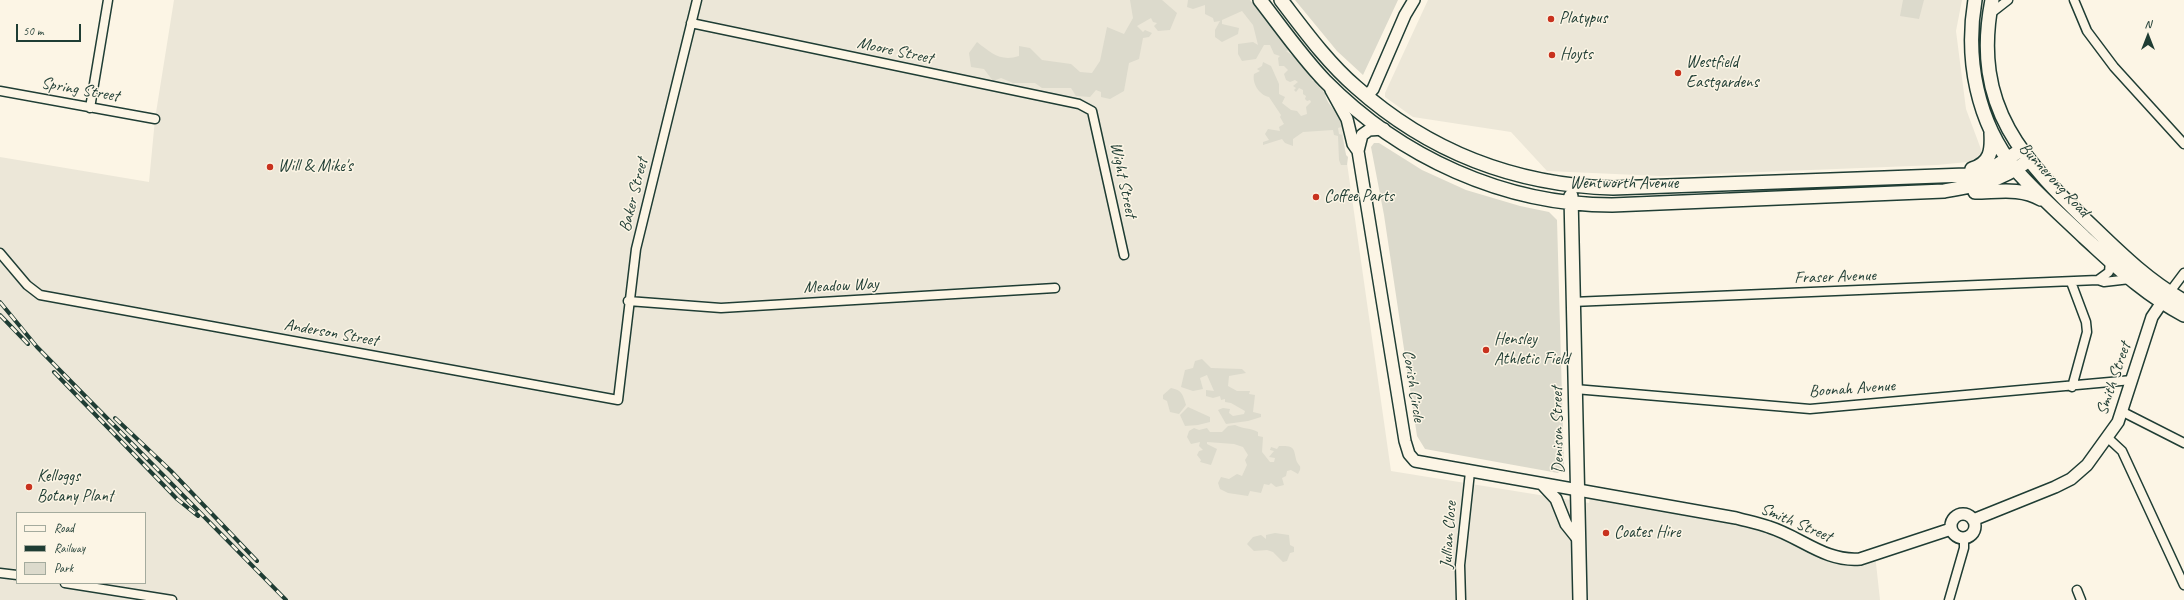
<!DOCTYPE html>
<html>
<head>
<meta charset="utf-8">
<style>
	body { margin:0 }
	#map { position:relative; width:2184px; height:600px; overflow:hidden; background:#fcf5e5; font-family:Caveat,sans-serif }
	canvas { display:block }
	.legend { position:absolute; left:16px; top:512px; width:130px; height:72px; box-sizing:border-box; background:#fcf5e5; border:1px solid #a4ab9e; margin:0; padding:5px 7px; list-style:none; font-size:12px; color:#1f3d34 }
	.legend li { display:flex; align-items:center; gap:8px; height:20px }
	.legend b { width:20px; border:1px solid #a4ab9e }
	.north { position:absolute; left:2128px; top:16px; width:40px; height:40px; -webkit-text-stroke:3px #fcf5e5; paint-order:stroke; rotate:0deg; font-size:11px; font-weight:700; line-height:16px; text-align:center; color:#1f3d34 }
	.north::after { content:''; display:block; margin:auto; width:14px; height:18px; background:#1f3d34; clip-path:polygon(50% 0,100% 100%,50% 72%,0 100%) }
	.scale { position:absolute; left:16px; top:24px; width:65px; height:18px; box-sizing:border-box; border:2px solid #1f3d34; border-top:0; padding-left:5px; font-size:12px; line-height:14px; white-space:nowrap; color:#1f3d34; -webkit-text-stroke:3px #fcf5e5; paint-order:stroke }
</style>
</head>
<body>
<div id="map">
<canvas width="2184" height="600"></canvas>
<ul class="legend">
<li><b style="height:5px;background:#fcf5e5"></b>Road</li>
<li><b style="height:5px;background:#1f3d34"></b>Railway</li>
<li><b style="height:11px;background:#dcdacc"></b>Park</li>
</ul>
<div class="north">N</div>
<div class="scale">50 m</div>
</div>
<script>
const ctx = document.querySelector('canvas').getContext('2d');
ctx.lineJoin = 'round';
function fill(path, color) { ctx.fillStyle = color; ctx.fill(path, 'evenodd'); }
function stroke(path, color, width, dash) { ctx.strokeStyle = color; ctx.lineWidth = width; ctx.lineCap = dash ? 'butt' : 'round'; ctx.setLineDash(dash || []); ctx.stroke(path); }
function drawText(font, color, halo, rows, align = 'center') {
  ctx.font = font + ' Caveat,sans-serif'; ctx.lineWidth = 3; ctx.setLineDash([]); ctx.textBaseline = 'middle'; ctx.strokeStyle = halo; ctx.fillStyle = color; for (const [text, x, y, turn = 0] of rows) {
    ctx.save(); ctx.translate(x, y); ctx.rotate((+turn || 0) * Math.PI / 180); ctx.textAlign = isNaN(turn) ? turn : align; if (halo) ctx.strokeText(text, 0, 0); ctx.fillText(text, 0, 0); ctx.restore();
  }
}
fill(new Path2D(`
	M174,0h1076l91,121 50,350 198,32 2,-12 145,27 98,39 41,-3 5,46h-1880v-443l149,25 6,-63zM17,513h128v70h-128z
	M1428,0h534l-6,31 10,78 16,43 -4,9 -41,4 -277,11 -113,-5 -36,-39 -98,-15 -28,-20v-4z`), '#ece7d8');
fill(new Path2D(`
	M1130,0h32l15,13 -7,17 -12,1 -4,-5 3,-3 -4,-1 -2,-4 -14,8 6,6 2,-2 7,3 -3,4 -6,1 -4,21 -10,4 -5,28 -14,8 -9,-2v-5l-5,-2 -6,7 -14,-1 -5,-8h-29l-7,-5h-22l-12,-5 -8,3 -9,-12 -13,-2 -2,-14 8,-11c14,11 24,20 42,14v-10l11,2 12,12 29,4 9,8 12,1 8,-12 7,-34 17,7 9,-16z
	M1188,0h62l18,22h6l-1,6 16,22 -3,1 14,10 13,20 7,1 -1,4 9,2 -3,5c2,15 14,15 16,34l-3,1 1,6 3,1 4,20 2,2 -1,8h-6l-2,-5 -1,-24 -4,-1 -1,-5 -30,2 -10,7v7l-8,-3 -3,-4 -19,6v-3l6,-2 -4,-6 3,-5 12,2 -1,-4 5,-3 -4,-7 1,-2 -12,-18c-10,-2 -17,-14 -15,-23l6,-3 -3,-2 5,-3 1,-4 8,4 8,18v10l6,3 -3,6 9,7 6,1 4,5 6,-2 -1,-7 5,-5 -1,-2 -3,1 -2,-2 1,-3 -3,-2v-4l-4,-2 -3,4 -2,-2 2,-2 -3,-2 5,-4 -3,-2 -5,2 -4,-2 -2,-6 4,-4 -4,-4h-5l-1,-8 2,-2 -6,-2 -4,-9h-6l-8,14 -14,2 -4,-7v-10l15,-2 5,3 -5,-20 -11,-14 -20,9v4l17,4 -1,6 -16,8 -7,-5v-7l5,-9 -6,1 -1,-4 -8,-4v-9l-12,4 -6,-2z
	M1295,0h103l-35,75 -26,-24z
	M1903,0h21l-5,19 -19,-3z
	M1374,143h5l43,27 44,20 54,16 29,6 8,8 7,247 -6,6 -133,-24 -8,-13 -33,-221 -13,-68z
	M1202,359l9,9 31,1 4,4 -17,3 -1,10 9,5h13l-1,3 6,1 -2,17 8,2v3l-13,4 -22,3 -8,-14 5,-2 7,1 -1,4 4,3 11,-2 1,-3 -14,-8 -6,-1v-3l-4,1 -1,-4 -7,2 -7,-2v-6l8,1 -7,-16 -7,3 3,11 -10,2 -12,-4 4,-17 8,-2 2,-7z
	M1171,388c11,2 12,7 15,17l-7,9 -9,-2 -3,-11 -4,-2v-4z
	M1188,407l22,10v5l-12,3 -13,1 -5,-11z
	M1235,425c8,4 16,3 23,7v4l5,1 -1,15 8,10h4l1,-4 -6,-1 5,-6 -4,-1 1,-3 6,2 2,-3c18,-1 14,4 18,16 2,4 4,3 3,8l-2,4 -7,-4 -4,1 -1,5 -4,2 2,7 -8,2 -5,-4 -2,2 -5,-1 -3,9 -11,-2 -2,5 -20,-3 -8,-4 -2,-6 3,-6 8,2 8,-5 5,2 5,-11 -2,-5 3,-5 -5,-8 -9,-3 -27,-2v2l10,5 -6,16 -11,-3 1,-2 -4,-5 2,-4 4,-1 -4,-4 1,-4 -9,2 -4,-7 2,-6 5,-3 5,2 8,-2 3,4h12l6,-6z
	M1275,533l14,2 1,10 4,2v5l-4,1 -3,8 -4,1 -10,-10 -6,-2 -13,1 -7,-7 6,-7 8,-2 5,4v-4z`), '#dcdacc');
const street = new Path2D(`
	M2074,0l13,31 27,36 70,77
	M1990,14l18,-14
	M691,23l388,81 13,7 32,144
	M0,91l155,28
	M90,108l18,-108
	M0,253l27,32 13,10 578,105 18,-151 61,-249
	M2098,280l11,-8 1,-11
	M2071,282l15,40 1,10 -15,55
	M2169,293l15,-20
	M628,301l93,7 334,-20
	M1572,302l526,-22 6,2 26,-3
	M1575,389l235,20 322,-29
	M2123,412l61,31
	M2108,438l14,13 62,134
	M0,573l17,2
	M65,583l107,17
	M2077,590l4,10
	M1461,600l-1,-35 10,-93
	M1949,600l15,-52v-10`);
const secondary = new Path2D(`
	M1331,90l16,29 6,25 5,7
	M1367,96l6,-7 32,-74 9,-15
	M1384,129l-15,1 -7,5 -4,16 47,290 4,13 6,7 321,57c11,3 22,5 33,9 32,10 56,35 91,32l91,-30
	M1542,484l14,15 10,25 12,15
	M1951 526a12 12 0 1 1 24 0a12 12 0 1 1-24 0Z
	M1973,520l82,-33 16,-8 16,-14 31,-43 34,-105 15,-22`);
const primary = new Path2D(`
	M1260,0c21,27 41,56 65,81 75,76 179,124 287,124l332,-14c35,-6 54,-9 84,-30
	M1281,0c23,30 46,62 75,87 74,66 159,98 257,101l353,-13 25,-6 30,-19
	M1975,0c-10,59 2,122 40,169 21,24 46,46 69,68 34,31 59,56 100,78
	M1992,0c-21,108 31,160 103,229 28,27 55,53 89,72
	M1972,169c19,-6 20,-19 19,-36
	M1975,192c23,0 45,-5 66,7
	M1571,196l9,404`);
stroke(street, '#1f3d34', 11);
stroke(secondary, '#1f3d34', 14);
stroke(primary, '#1f3d34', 16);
stroke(street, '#fcf5e5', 8);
stroke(secondary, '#fcf5e5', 11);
stroke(primary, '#fcf5e5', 13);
const rail = new Path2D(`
	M0,302l37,45 249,253
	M0,315l28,29
	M54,372l123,127 21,17
	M115,418l56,53 86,90`);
stroke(rail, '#1f3d34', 4);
stroke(rail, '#fcf5e5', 2.5, [8]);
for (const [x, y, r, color] of [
	[1551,19,4,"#c8321e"],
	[1552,55,4,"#c8321e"],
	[1678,73,4,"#c8321e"],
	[270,167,4,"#c8321e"],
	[1316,197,4,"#c8321e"],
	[1486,350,4,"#c8321e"],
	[29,487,4,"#c8321e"],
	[1606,533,4,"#c8321e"]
]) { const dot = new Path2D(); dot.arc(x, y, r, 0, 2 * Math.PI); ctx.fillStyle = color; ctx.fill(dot); stroke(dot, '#fcf5e5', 1.5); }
drawText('17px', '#1f3d34', '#fcf5e5', [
	["Platypus",1559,19],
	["Hoyts",1560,55],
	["Westfield",1686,63],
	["Eastgardens",1686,83],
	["Will & Mike's",278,167],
	["Coffee Parts",1324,197],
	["Hensley",1494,340],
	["Athletic Field",1494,360],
	["Kelloggs",37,477],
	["Botany Plant",37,497],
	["Coates Hire",1614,533]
], 'left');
drawText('17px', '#1f3d34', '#fcf5e5', [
	["Moore Street",895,51,12],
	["Spring Street",80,90,10],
	["Wight Street",1123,180,78],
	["Bunnerong Road",2054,180,47],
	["Wentworth Avenue",1624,184],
	["Baker Street",634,195,-76],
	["Fraser Avenue",1835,277,-2],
	["Meadow Way",841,286,-3],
	["Anderson Street",331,333,10],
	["Smith Street",2114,379,-71],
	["Corish Circle",1413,386,81],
	["Boonah Avenue",1852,389,-4],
	["Denison Street",1558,430,-91],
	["Smith Street",1796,523,23],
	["Jullian Close",1449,535,-86]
]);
</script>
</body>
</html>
